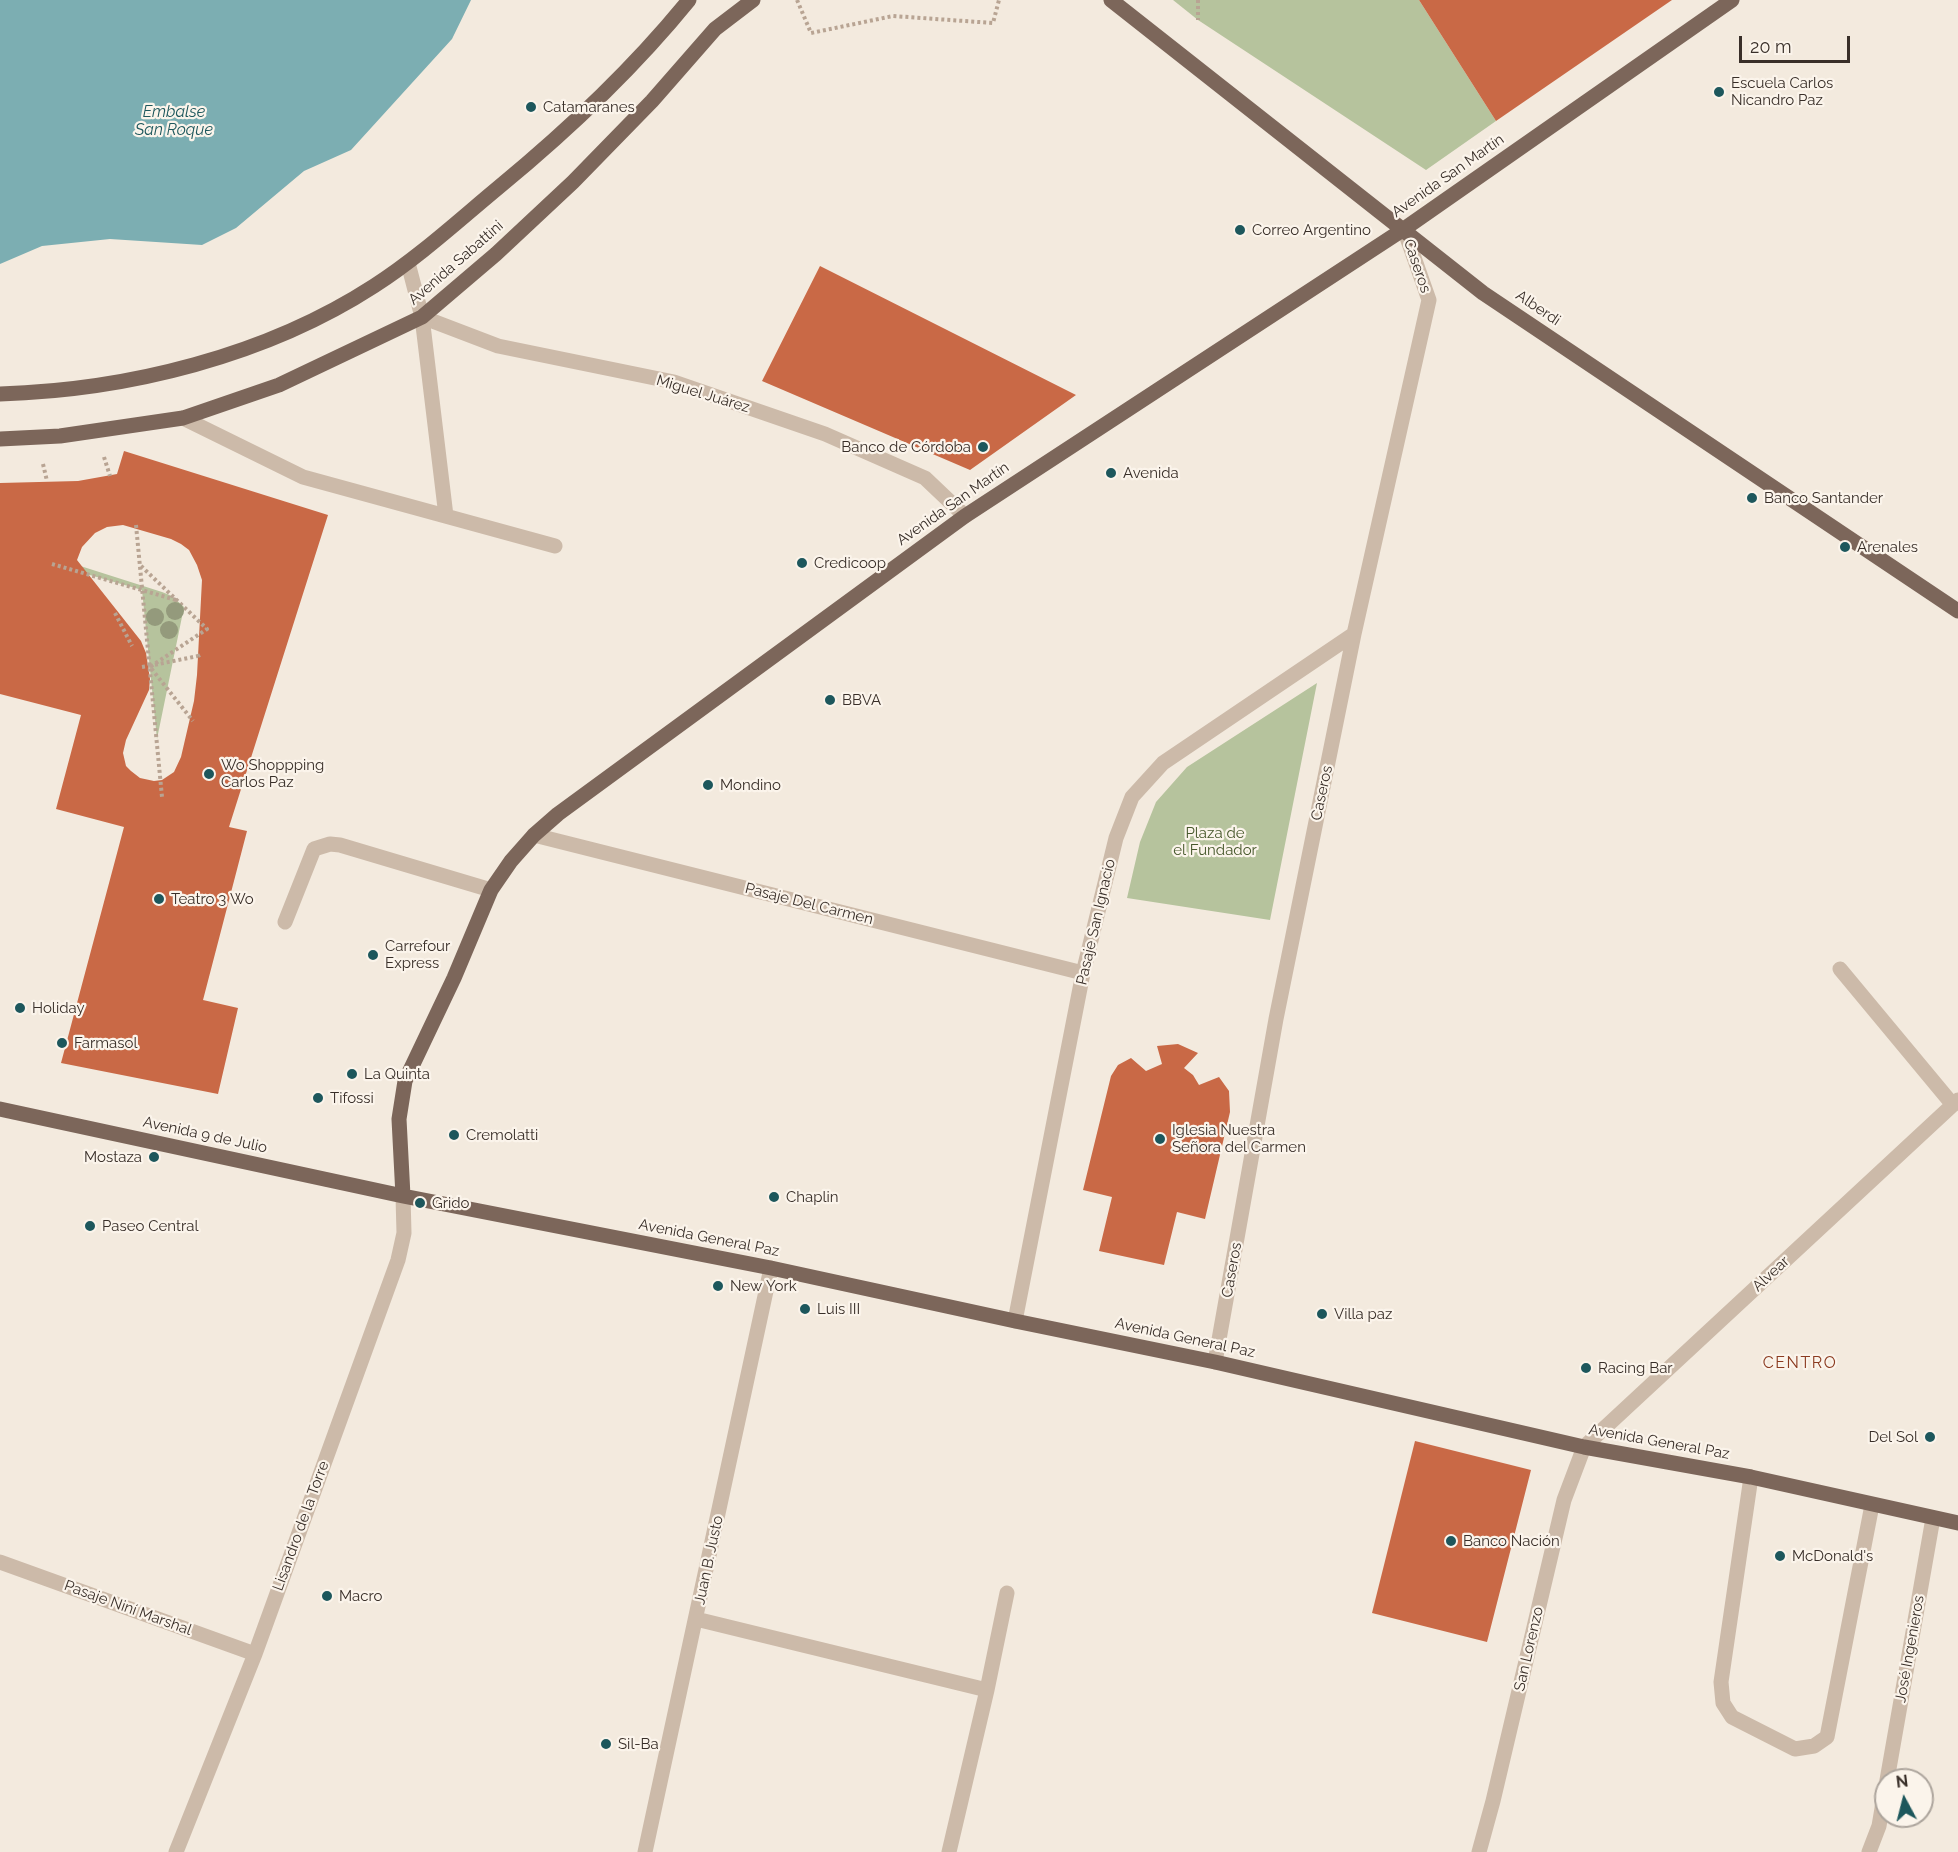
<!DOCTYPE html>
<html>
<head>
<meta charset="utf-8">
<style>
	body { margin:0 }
	#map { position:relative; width:1958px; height:1852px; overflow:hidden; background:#f3eade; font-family:Raleway,sans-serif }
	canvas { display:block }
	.north { position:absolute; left:1874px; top:1768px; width:60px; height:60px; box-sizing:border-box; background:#fbf4eb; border:2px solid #ada59d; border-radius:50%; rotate:353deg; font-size:16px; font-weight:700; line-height:24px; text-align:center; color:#392f29 }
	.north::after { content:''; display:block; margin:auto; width:21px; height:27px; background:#1d575c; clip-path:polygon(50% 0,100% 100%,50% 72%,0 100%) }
	.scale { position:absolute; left:1739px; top:36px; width:111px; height:27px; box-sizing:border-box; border:3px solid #392f29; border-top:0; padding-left:8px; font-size:18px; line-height:21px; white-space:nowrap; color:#392f29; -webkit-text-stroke:4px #fbf4eb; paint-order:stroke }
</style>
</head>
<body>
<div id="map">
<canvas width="1958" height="1852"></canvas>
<div class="north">N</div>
<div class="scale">20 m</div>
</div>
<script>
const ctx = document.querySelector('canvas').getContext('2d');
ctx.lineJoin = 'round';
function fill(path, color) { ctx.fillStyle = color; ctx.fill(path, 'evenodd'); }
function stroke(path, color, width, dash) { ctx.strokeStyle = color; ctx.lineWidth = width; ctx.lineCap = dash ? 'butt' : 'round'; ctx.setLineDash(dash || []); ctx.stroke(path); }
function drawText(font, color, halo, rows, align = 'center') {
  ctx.font = font + ' Raleway,sans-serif'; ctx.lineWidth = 4.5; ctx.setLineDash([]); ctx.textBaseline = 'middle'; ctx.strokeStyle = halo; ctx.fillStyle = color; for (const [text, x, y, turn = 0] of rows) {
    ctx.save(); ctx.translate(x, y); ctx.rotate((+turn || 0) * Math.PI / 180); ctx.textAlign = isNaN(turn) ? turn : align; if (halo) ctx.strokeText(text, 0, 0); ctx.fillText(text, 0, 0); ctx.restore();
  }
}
fill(new Path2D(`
	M1173,0h246l77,121 -70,49 -228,-150z
	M71,563l91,29 10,4 12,11 -27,132 -15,-149 -73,-21z
	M1317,683l-47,237 -143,-22 13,-56 16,-40 31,-35z`), '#b6c39d');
fill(new Path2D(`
	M0,0h471l-19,39 -101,111 -47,21 -68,57 -34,17 -92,-6 -68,7 -42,18z`), '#7caeb2');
fill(new Path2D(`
	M1419,0h253l-176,121z
	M820,266l256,129 -106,75 -208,-89z
	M124,451l204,64 -99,312 18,4 -44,169 35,8 -20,86 -157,-31 63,-236 -68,-18 25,-94 -81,-21v-211l78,-2 39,-7zM123,525l48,14 10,5 8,6 8,15 5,15 -5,95 -3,26 -13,56 -7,15 -12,8 -8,1 -14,-3 -9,-7 -5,-5 -3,-13 3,-13 23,-50 1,-11 -4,-26 -5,-12 -64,-81 5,-13 13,-14 12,-6z
	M1178,1044l20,9 -14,15 9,7 6,10 20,-8 10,14 1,21 -25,107 -28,-7 -13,53 -65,-14 13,-54 -29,-7 28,-114 7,-11 13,-7 15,13 16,-7 -5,-18z
	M1415,1441l116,29 -44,172 -115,-29z`), '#c96946');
stroke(new Path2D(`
	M797,0l14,33 82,-17 100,7 6,-23
	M1198,0v20
	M104,457l6,19
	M43,464l4,17
	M136,525l26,272
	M52,564l124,36
	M141,566l66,63 -57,38 43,54
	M115,613l17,33
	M198,656l2,-1
	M142,667l7,-1`), '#b8a493', 4, [3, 3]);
stroke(new Path2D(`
	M408,263l14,54 24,199
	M422,317l76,29 176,36 151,52 100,44 40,38
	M183,418l120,59 252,69
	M534,835l549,138
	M285,922l29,-73 16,-5 10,1 151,45
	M1840,969l113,136
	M1015,1321l68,-348 33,-135 16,-41 31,-34 191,-129
	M1215,1362l61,-343 78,-385 75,-334 -25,-71
	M1751,1477l-30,205 2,21 9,14 63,32 19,-3 13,-9 45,-232
	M0,1562l255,92
	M696,1619l291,71
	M1887,1780l46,-262
	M176,1852l79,-198 143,-394 6,-27 -1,-37
	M645,1852l126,-584
	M949,1852l38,-162 20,-97
	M1479,1852l14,-51 71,-301 20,-53 374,-347
	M1869,1852l10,-26 7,-41`), '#ccbaa9', 15);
stroke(new Path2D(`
	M1111,0l372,293 475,318
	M0,394c128,-4 266,-38 374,-108 45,-29 84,-65 125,-99 68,-56 134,-118 190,-187
	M0,439l60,-3 123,-18 96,-33 143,-68 74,-63 77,-72 79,-81 63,-72 38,-29
	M0,1109l403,87 368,72 244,53 200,41 369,85 167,30 207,46
	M403,1196l-4,-77 6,-38 49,-103 37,-88 20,-29 23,-26 24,-21 407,-298 439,-287 328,-229`), '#7c665a', 15);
stroke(new Path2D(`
	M149,666l49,-10`), '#b8a493', 4, [3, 3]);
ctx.fillStyle = '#949a7c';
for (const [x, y] of [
	[175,611],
	[155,617],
	[169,630]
]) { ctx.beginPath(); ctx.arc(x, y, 9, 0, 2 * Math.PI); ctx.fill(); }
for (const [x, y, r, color] of [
	[1719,92,6,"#1d575c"],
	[531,107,6,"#1d575c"],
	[1240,230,6,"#1d575c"],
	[983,447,6,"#1d575c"],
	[1111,473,6,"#1d575c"],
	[1752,498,6,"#1d575c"],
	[1845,547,6,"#1d575c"],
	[802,563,6,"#1d575c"],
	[830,700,6,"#1d575c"],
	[209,774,6,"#1d575c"],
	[708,785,6,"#1d575c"],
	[159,899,6,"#1d575c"],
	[373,955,6,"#1d575c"],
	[20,1008,6,"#1d575c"],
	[62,1043,6,"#1d575c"],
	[352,1074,6,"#1d575c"],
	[318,1098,6,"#1d575c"],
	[454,1135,6,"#1d575c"],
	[1160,1139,6,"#1d575c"],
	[154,1157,6,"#1d575c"],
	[774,1197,6,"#1d575c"],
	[420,1203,6,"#1d575c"],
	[90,1226,6,"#1d575c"],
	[718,1286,6,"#1d575c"],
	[805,1309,6,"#1d575c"],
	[1322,1314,6,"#1d575c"],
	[1586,1368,6,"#1d575c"],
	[1930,1437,6,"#1d575c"],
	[1451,1541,6,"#1d575c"],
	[1780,1556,6,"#1d575c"],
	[327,1596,6,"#1d575c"],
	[606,1744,6,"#1d575c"]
]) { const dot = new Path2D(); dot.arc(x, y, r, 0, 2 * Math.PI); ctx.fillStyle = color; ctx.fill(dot); stroke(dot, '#fbf4eb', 2); }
drawText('15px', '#392f29', '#fbf4eb', [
	["Escuela Carlos",1731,83],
	["Nicandro Paz",1731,100],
	["Catamaranes",543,107],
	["Correo Argentino",1252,230],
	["Banco de Córdoba",971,447,"right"],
	["Avenida",1123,473],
	["Banco Santander",1764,498],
	["Arenales",1857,547],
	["Credicoop",814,563],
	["BBVA",842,700],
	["Wo Shoppping",221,765],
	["Carlos Paz",221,782],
	["Mondino",720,785],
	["Teatro 3 Wo",171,899],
	["Carrefour",385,946],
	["Express",385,963],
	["Holiday",32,1008],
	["Farmasol",74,1043],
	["La Quinta",364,1074],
	["Tifossi",330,1098],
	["Iglesia Nuestra",1172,1130],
	["Señora del Carmen",1172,1147],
	["Cremolatti",466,1135],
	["Mostaza",142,1157,"right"],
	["Chaplin",786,1197],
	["Grido",432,1203],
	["Paseo Central",102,1226],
	["New York",730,1286],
	["Luis III",817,1309],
	["Villa paz",1334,1314],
	["Racing Bar",1598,1368],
	["Del Sol",1918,1437,"right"],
	["Banco Nación",1463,1541],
	["McDonald's",1792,1556],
	["Macro",339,1596],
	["Sil-Ba",618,1744]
], 'left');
drawText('15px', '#392f29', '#fbf4eb', [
	["Avenida San Martín",1448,176,-35],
	["Avenida Sabattini",456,263,-41],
	["Caseros",1417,266,71],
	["Alberdi",1538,308,34],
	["Miguel Juárez",703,394,17],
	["Avenida San Martín",953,504,-35],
	["Caseros",1322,793,-78],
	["Pasaje Del Carmen",809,904,14],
	["Pasaje San Ignacio",1096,922,-77],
	["Avenida 9 de Julio",205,1135,12],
	["Avenida General Paz",709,1238,11],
	["Caseros",1232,1270,-80],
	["Alvear",1771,1274,-43],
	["Avenida General Paz",1185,1338,12],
	["Avenida General Paz",1659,1442,10],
	["Lisandro de la Torre",301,1526,-70],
	["Juan B. Justo",709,1560,-78],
	["Pasaje Niní Marshal",128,1608,20],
	["San Lorenzo",1529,1649,-77],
	["José Ingenieros",1910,1649,-80]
]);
drawText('15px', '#47582c', '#fbf4eb', [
	["Plaza de",1215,833],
	["el Fundador",1215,850]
]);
drawText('italic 16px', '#1d575c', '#fbf4eb', [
	["Embalse",174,112],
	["San Roque",174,130]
]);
ctx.letterSpacing = '1.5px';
drawText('16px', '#8b3b20', '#fbf4eb', [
	["CENTRO",1800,1363]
]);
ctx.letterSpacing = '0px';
</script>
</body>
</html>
